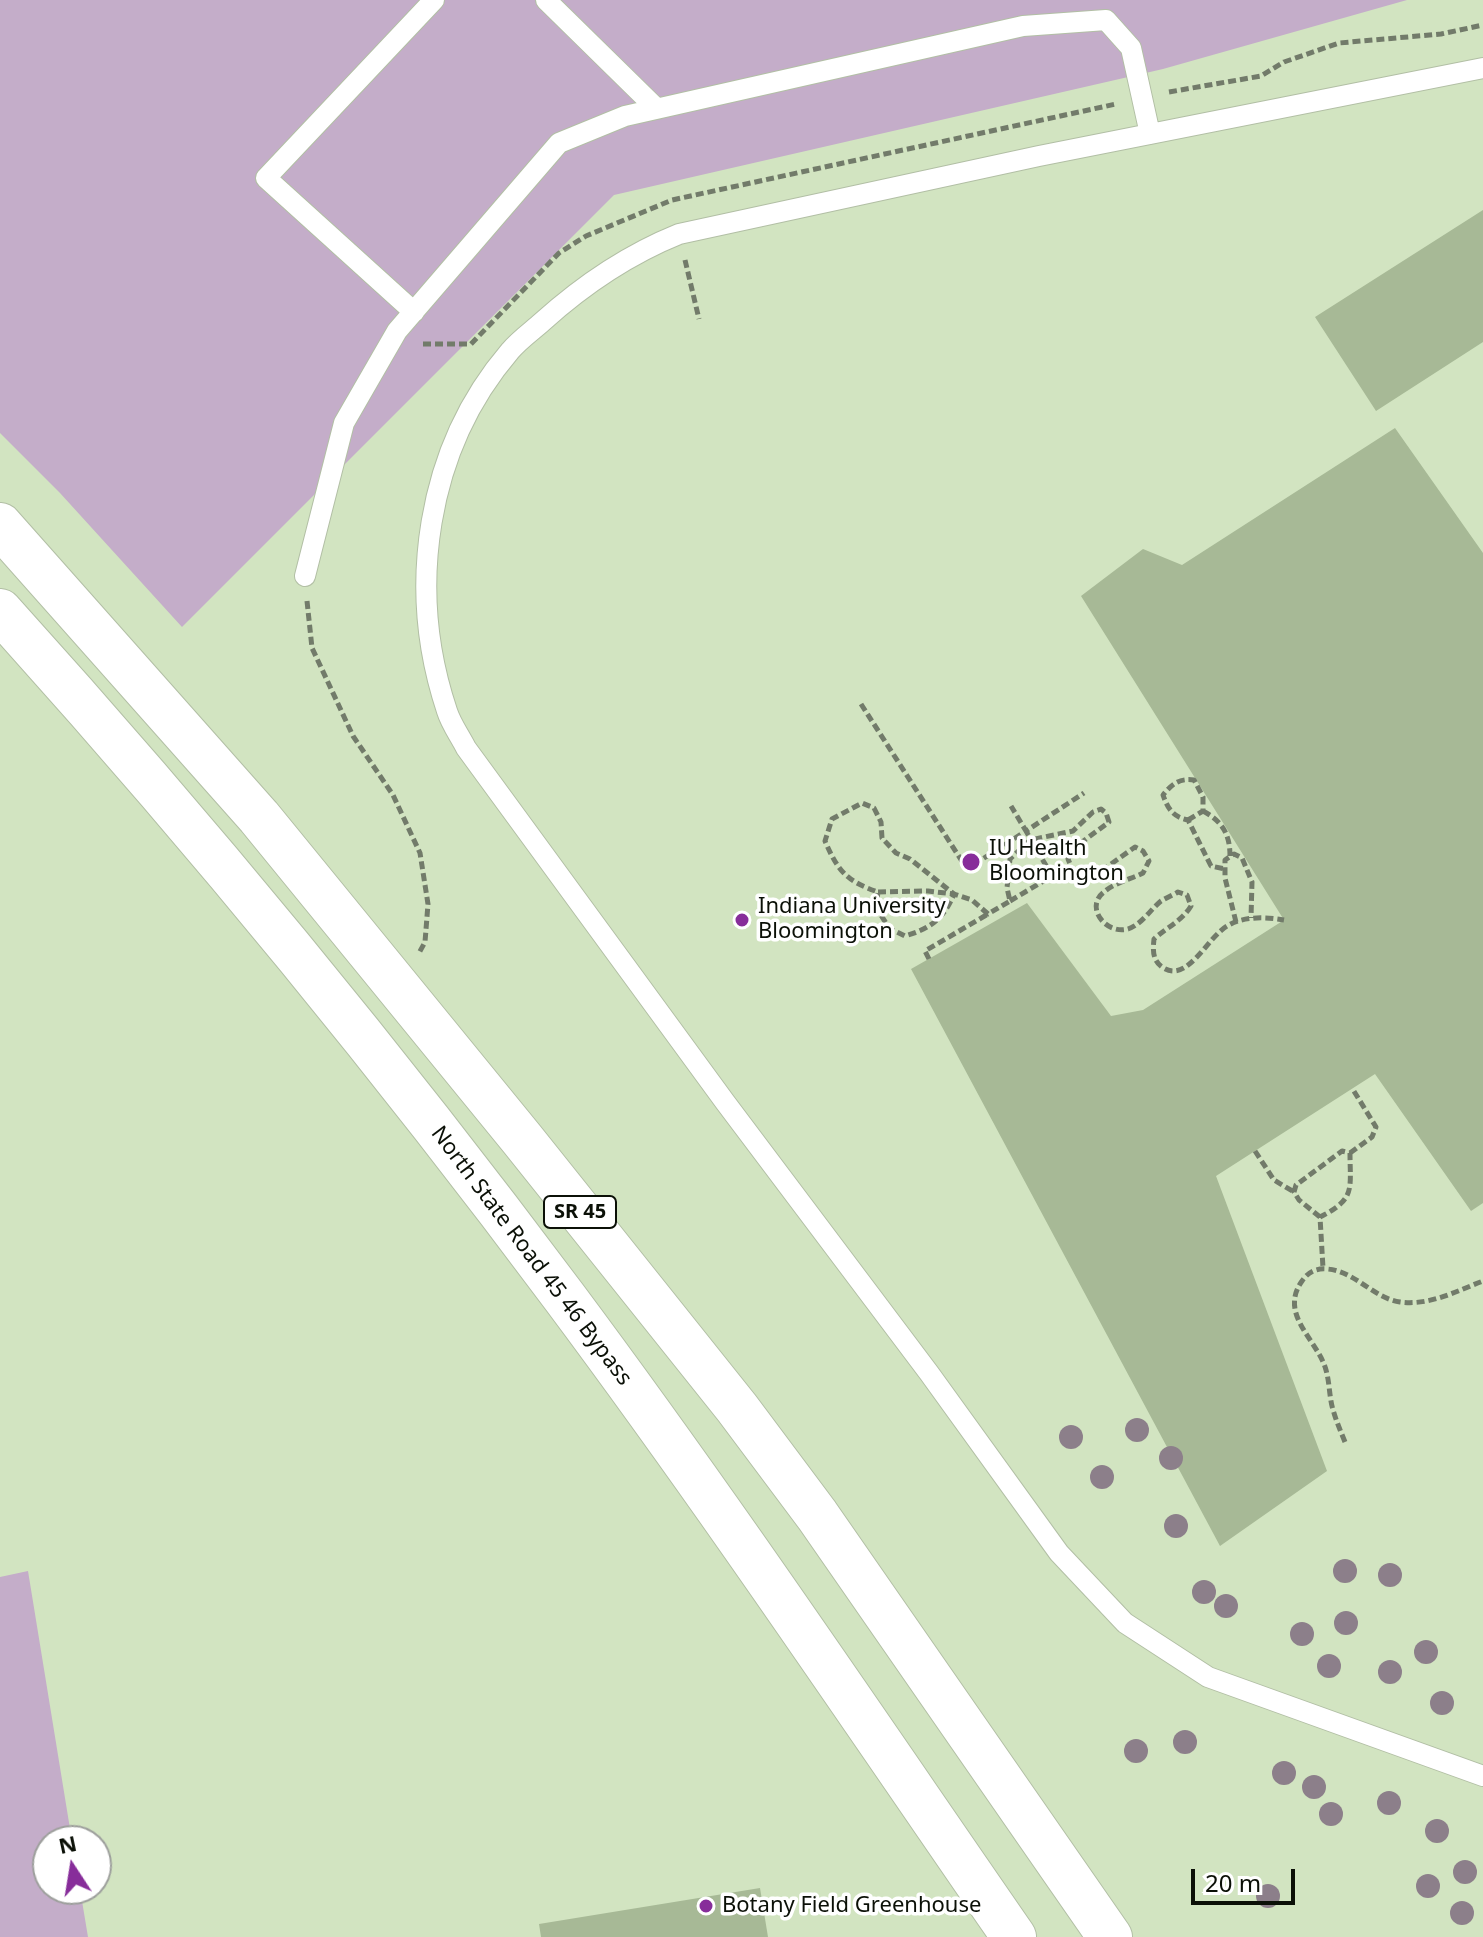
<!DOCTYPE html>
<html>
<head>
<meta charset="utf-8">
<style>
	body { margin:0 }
	#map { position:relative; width:1483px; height:1937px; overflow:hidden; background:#dbe9ce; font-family:"Noto Sans",sans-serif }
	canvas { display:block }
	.north { position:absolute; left:32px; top:1825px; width:80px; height:80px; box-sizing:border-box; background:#fff; border:2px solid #9d9f9c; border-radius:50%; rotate:348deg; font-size:22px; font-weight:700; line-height:32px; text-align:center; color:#0b1007 }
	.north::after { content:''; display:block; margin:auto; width:28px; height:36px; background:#872d9a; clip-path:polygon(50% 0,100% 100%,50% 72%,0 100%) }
	.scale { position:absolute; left:1191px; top:1869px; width:104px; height:36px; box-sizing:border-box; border:4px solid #0b1007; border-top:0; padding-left:10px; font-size:24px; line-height:28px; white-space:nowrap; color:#0b1007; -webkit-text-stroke:6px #fff; paint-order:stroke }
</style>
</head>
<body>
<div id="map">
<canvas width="1483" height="1937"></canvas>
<div class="north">N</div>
<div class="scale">20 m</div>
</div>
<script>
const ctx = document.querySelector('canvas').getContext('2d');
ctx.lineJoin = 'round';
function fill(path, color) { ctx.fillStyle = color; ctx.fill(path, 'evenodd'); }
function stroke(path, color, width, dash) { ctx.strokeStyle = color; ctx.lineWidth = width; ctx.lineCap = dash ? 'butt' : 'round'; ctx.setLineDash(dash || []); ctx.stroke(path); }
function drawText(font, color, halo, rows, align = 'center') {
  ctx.font = font + ' "Noto Sans",sans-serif'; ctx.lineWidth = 7; ctx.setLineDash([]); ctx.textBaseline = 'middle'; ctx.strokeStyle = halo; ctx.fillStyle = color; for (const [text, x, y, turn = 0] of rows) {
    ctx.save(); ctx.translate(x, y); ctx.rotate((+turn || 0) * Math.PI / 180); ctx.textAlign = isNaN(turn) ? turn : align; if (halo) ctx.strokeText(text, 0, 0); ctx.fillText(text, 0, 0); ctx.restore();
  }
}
fill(new Path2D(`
	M0,0h1483v1937h-1483zM48,1841h48v48h-48z`), '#d2e4c1');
fill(new Path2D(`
	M0,0h1407l-244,69 -549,126 -432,432 -122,-134 -60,-60z
	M28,1571l44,270h-24v48h32l8,48h-88v-360z`), '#c4adc9');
fill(new Path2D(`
	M1483,210v132l-107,69 -61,-94z
	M1395,428l88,125v650l-12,8 -96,-137 -159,102 111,295 -107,75 -309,-577 116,-66 84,113 32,-6 141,-90 -203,-324 62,-47 39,16z
	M760,1888l8,49h-227l-2,-13z`), '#a7b996');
const lane = new Path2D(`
	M546,0l111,109
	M1483,68l-444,88 -360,78c-52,21 -96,51 -137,88 -10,9 -23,18 -32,29 -84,98 -104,238 -63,360 4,13 13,25 19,37l259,354 204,271 130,180 66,70 83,54 275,99
	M414,312l-148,-134 168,-178
	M305,576l39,-153 53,-92 162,-188 66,-27 398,-90 83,-6 25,28 19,86`);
const highway = new Path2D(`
	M0,525l259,292 263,322 215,269 80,107 293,422
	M0,611c199,220 388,450 565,687 156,209 301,425 449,639`);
stroke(lane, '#b2bfa5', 22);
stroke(highway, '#b2bfa5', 46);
stroke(new Path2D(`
	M1169,92l92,-16 23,-14 55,-19 102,-9 42,-9
	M685,260l14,59
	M423,344h48l88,-91 27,-17 86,-36 444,-96
	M307,601l5,47 41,88 40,59 27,58 8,51 -3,38 -6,11
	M861,704l106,165 59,-38 -15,-25
	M1203,811c19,10 27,23 27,45
	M1188,820l15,-9v-14l-9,-17c-15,-2 -22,4 -31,15 5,14 10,22 25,25l23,46 14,3
	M878,892l50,-1 26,3c-10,25 -25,35 -49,42l-16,-8 -13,-21 2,-15c-32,-11 -40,-21 -53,-51l7,-22 30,-16 12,5 7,14 1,16 14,15 14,6 44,35 18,6 16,14 22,-13 -3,-13 3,-29 20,-19 43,-9 20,-19 8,-3 5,4 3,9 -35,26 -6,11 5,12 10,6 14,-3 38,-27 8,4 6,10 -6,12c-12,6 -29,10 -39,19 -20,15 2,43 24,37 14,-5 22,-19 33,-28 5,-3 12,-6 17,-9l9,3 4,11c-9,15 -24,21 -37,33 -1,10 -2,21 8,28 26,18 45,-31 67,-42 16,-9 37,-8 55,-5
	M1010,901l42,-25 -26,-45 58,-38
	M1236,922l-11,-44v-18l9,-6 8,4 10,24 -1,36
	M929,959l-4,-8 63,-37
	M1255,1151l19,29 20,12
	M1350,1153l22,-16 4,-10 -24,-39
	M1320,1217l-21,-17 -5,-8 2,-7 46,-34 8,2c0,36 6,46 -30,64l3,51
	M1345,1442c-4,-10 -8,-19 -11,-29 -5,-14 -4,-29 -8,-43 -8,-30 -48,-55 -24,-89 6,-9 14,-13 25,-12 28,2 46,29 73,33 29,4 57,-11 83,-21`), '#727b6a', 5, [8, 4]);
stroke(lane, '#fff', 20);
stroke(highway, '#fff', 44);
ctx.fillStyle = '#8c7f8a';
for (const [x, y] of [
	[1137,1430],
	[1071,1437],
	[1171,1458],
	[1102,1477],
	[1176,1526],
	[1345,1571],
	[1390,1575],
	[1204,1592],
	[1226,1606],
	[1346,1623],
	[1302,1634],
	[1426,1652],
	[1329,1666],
	[1390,1672],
	[1442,1703],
	[1185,1742],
	[1136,1751],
	[1284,1773],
	[1314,1787],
	[1389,1803],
	[1331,1814],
	[1437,1831],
	[1465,1872],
	[1428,1886],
	[1268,1896],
	[1462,1913]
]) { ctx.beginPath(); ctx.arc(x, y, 12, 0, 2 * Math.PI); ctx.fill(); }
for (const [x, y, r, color] of [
	[971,862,10,"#872d9a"],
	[742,920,8,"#872d9a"],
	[706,1906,8,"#872d9a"]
]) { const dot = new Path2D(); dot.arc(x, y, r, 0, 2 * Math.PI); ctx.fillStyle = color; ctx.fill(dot); stroke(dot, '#fff', 3); }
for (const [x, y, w] of [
	[580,1212,72]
]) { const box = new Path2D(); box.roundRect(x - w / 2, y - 16, w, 32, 6); ctx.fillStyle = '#fff'; ctx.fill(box); stroke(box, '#0b1007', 2); }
drawText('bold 20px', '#0b1007', null, [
	["SR 45",580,1212]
]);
drawText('22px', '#0b1007', '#fff', [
	["IU Health",989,849],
	["Bloomington",989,874],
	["Indiana University",758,907],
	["Bloomington",758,932],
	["Botany Field Greenhouse",722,1906]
], 'left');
drawText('22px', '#0b1007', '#fff', [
	["North State Road 45 46 Bypass",531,1256,53]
]);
</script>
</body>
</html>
